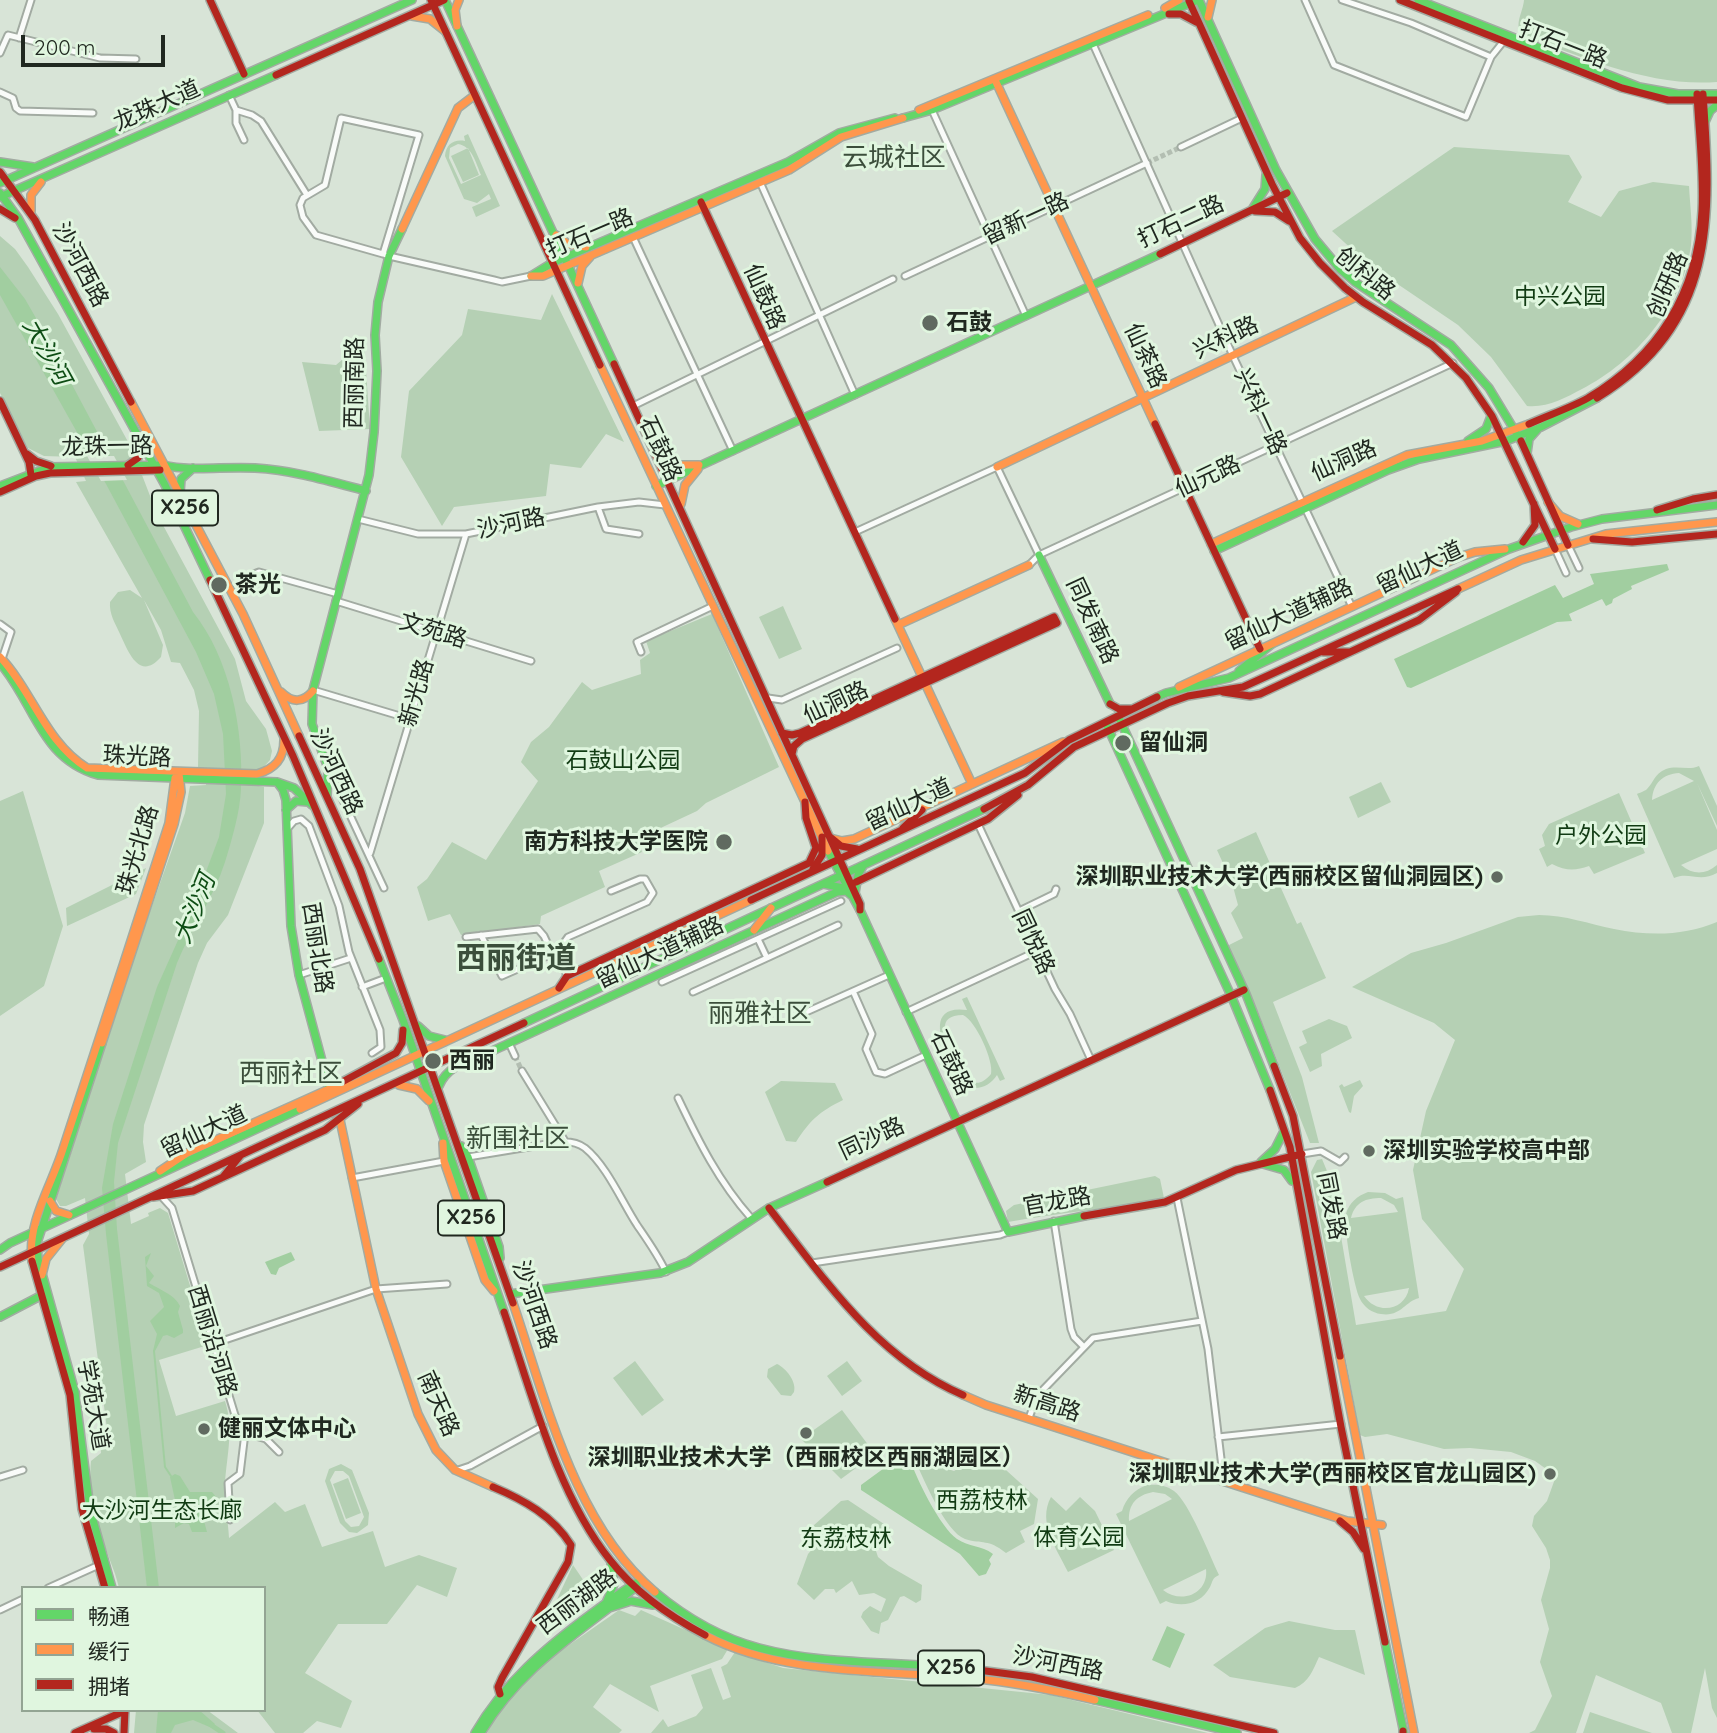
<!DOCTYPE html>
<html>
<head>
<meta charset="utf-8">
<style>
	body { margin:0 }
	#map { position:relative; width:1717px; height:1733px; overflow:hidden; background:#d8e4d7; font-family:Quicksand,"Noto Sans SC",sans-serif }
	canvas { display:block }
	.legend { position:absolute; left:21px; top:1586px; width:245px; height:126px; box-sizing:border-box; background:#e0f6df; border:2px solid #93a493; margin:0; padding:9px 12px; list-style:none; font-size:21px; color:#202820 }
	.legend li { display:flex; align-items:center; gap:14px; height:35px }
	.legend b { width:35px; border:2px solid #93a493 }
	.scale { position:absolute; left:21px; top:35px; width:144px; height:32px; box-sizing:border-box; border:4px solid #202820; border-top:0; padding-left:9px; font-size:21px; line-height:24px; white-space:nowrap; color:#202820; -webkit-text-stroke:5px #e0f6df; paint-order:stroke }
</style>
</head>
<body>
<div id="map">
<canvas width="1717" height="1733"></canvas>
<ul class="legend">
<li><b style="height:9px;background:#63d668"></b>畅通</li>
<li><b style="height:9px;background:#ff974d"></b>缓行</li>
<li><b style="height:9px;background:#b3261e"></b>拥堵</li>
</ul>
<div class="scale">200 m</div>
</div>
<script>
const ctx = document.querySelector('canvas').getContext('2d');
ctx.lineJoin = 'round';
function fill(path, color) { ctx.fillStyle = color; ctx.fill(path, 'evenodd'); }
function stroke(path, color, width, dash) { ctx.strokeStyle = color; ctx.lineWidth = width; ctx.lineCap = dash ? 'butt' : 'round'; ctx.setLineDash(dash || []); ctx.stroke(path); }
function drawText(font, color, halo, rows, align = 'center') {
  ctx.font = font + ' Quicksand,"Noto Sans SC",sans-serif'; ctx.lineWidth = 6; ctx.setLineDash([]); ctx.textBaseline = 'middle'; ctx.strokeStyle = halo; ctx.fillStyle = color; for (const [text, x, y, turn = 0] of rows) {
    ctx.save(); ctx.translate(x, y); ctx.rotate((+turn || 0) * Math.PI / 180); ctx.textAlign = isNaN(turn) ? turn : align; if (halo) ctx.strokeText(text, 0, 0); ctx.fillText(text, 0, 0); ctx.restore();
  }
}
fill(new Path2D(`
	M1524,0h193v82c-67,5 -131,-24 -194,-46 -10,-11 0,-23 1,-36z
	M468,134l32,72 -24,11 -4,-10 19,-8 -2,-5 -12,9 -13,-4 -19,-43c1,-12 9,-17 20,-15l-1,-5zM458,144c14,2 18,19 23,31l-20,9 -12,-26 1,-10z
	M1454,147l115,8 13,22 -14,25 33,15 18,-26 34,-9 36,4c1,20 4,39 2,59 -8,61 -56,117 -109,144 -17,9 -35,19 -55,17l-36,-49 -33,-32 -90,-61 -36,-33z
	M468,148l11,27 -16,7 -12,-26z
	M0,236l15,13 13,18 30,47 74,135 25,65 78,145 11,42 20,28 6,22 -2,9 -12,13 1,13 5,1v36l-36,92 -21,28 -9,20 -54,162 -1,17 3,20 -21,12 6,50 18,-8 -1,-3 12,-5 8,5 40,132 -49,15 17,56 49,-15c9,28 2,53 0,82 -1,18 3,37 4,55l46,-36 10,10 20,-8 17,43 51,-16 12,36 34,-12 38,13 -10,29 -30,-12 -30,39h-49l-33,49 47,28 -11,27 -24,-7 -14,12h-28l-18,-23h7v-122h-145c-3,-14 -8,-24 -12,-36 -10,-27 -19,-63 -16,-91l10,-8 -2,-19 8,-5 -24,-184 6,-11 -4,-36 -19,8h-6l-4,-7 86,-265 43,-121 5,-27 16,-1v-16l-8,-2 1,-56 -5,-21 -14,-27 -9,-1 -10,-32 -17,-30 19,45 -2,12c-22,25 -33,-6 -41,-23 -5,-11 -11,-20 -10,-32l8,-10 12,-2 12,8 -66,-116 10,-1 -11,-24 -31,-1 -16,-8 -28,-55z
	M552,294l72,148 -18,-8 -25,34 -31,-4 -4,32 -92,11 -12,19 -41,-69 8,-66 53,-56 6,-26 73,11z
	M364,341l6,88 -51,2 -17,-69 34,3z
	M783,606l19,43 -23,10 -20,-42z
	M712,614l67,153 -73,36 -9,8 -60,28 5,13 -43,19 6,16 -64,29 -1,8 -79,11 -11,-21 -22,7 -11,-34 10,-8 25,-37 34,18 52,-79 -17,-19 10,-20 18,-15 33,-45 10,8 49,-16 -1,-14 10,-7 -4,-12z
	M1699,766l18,40v20l-20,-43 20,47v19l-36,16c12,10 24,10 36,0v8c-18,10 -28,-2 -43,5l-37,-84c0,0 10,-4 10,-5 7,-7 7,-15 19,-20 12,-4 22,2 33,-3zM1679,773l15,8 -42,19c1,-17 11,-26 27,-27z
	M1381,782l10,20 -33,16 -9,-21z
	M23,791l40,135 -19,60 -44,30v-215z
	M1619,793l26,60 -51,21 -5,-8c-14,5 -23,5 -37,-2l-5,3 -8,-18 6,-3 -3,-11 7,-11z
	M1256,832l41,92 4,-2 25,56 -53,24 29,75 17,66h-9l-52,-131 -29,-63v-4l14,-7 -12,-25 7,-8 -6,-22 -15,-33z
	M146,868l-10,26 -69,32 -1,-18z
	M1539,915c26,0 50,9 75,14 35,7 70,7 103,-7v796l-5,-10 -7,-40 -14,65h-19l-11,-30 -65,-28 -20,58h-47l6,-3 17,-34 -12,-34 9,-33 -8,-29 9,-32v-8l-4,-12 -14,-22 2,-10 13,-15 9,-25 -21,-15 -24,-9 -41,-4 -26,1 -57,-15 -22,3 -5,-2 -49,-263 6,-12 5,-1 10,24 24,142 90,-14 18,-42 -42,-50 -9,-49 13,-59 29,-71 -21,-17 -82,-36 59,-34 35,-10 72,-26z
	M967,997l38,82 -5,2 -3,-6c-8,13 -26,19 -37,5 -5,-7 -8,-17 -12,-25 -10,-21 -17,-50 19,-45l-5,-11zM963,1015c13,6 31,46 28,59 -20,24 -31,-7 -38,-22 -7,-15 -18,-37 10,-37z
	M1329,1019l18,7 5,12 -31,16 1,12 -12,6 -11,-25 8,-4 -5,-12z
	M1360,1080l3,6 -9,10 -3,17 -2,-1 -10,-26 3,-2 2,3z
	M781,1081l54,2 8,17c-24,12 -32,19 -47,42l-10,-1 -21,-49z
	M1155,1176l5,3 4,19 -4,2c-51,8 -101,13 -152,22l-2,-11 8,-6z
	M1368,1192l17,1 11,6 7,-2 16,101c-15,4 -18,19 -38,16 -9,-1 -17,-7 -21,-15 -6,-11 -17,-73 -14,-85 3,-11 11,-18 22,-22zM1381,1198l13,7 4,7 -47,6c4,-16 15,-20 30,-20zM1409,1288c-4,23 -32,27 -45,8z
	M635,1361l29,39 -22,16 -29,-38z
	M847,1361l15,20 -20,15 -15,-20z
	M777,1364c9,4 20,18 17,28l-3,4 -10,-1 -14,-18 1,-8z
	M842,1410l33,44 -34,25 -40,-40z
	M922,1452c12,5 19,16 32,19l32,-19 52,47 -4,25 -14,7 5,11 -19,11c-19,-15 -22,-8 -41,-14 -20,-7 -43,-64 -52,-83z
	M341,1464l11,6 17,43 -1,12 -11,8 -8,-1 -9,-9 -15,-42 4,-12zM335,1471h8l6,5 15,41 -5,9 -8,1 -6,-6 -15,-41z
	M348,1478l13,35 -15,6 -13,-35z
	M1147,1485c10,-1 19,0 27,6 15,11 36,65 45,84 -7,3 -6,6 -9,12 -9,17 -28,21 -44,14l-6,3 -44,-90 6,-3c4,-13 12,-21 25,-26zM1153,1492l12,2 7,5 -43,22c-1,-17 8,-26 24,-29zM1206,1569c3,24 -24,36 -43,21z
	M1051,1497l15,14 14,-14 15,14 19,39 -46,22c-11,-23 -31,-49 -17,-75z
	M848,1500l42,28 -15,20 3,9 11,9 33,19 -1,15 -5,3 -12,-7 -4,1 -12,23 -7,3 -2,11 -8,-3 -10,-14 2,-5 7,-6 11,6 5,-13 -12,-6 -15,2 -7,-14 -16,12 -2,-4h-9l-11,11 -17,-16 11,-30 8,-9 -3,-19 28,-25z
	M573,1565l17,25 -41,31h-2z
	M619,1610l16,6 6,-6 87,39 -6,10 -72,27 9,26 -49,-28 -17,23 29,23 -3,3h-132c31,-59 79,-85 132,-123z
	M1289,1621l46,9h20l10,45 -46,-18c-6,13 -10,25 -24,31l-65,-11 -17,-12 52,-37z
	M735,1652l48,16 268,27 157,38h-557l12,-14 5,8 28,-11 7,-8 -12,-33 20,-7 12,32 8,-3 -10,-30 6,-3z
	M136,1710h71l31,23h-104z
	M1590,1712l62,21h-69z`), '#b5d0b4');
fill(new Path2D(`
	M0,267l25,32 19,33 149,280c37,46 51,118 48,177 -1,23 -9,50 -16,73 -11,35 -34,67 -48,101l-59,180 -4,39 3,47 42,359h-12l-41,-354 -4,-46 11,-64 44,-137 35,-78 27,-72 7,-43 -3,-60 -9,-40 -18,-42 -90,-168 -106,-189z
	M1667,564l2,6 -38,16 1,3 -19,10 -1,4 -6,3 -4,-7 -33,15 3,7 -15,1 -146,66 -4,-1 -13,-28 161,-74 8,13 31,-14 -4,-10z
	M291,1252l4,8 -16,8 -3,7 -5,-1 -6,-12z
	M151,1253l-5,13 8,10 -5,7c11,7 25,11 31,23l-2,6 5,18v3l-9,5 -7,-3 -4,1 -8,15h-2l4,-17 -7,-13 14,-14 -5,-14 -12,-7 -2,-29z
	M902,1455h5l2,2c7,21 31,70 48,82 12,8 24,6 36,15l-4,6 2,4 -5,10 -7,2 -19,-22 -99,-64v-5z
	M175,1474l5,2 10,16h22l5,6v6l-4,4 1,11 -10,2 3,11h-15l-3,-8 -5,-1 -9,5v-28l-5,-23z
	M1167,1626l18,8 -15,34 -18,-8z
	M158,1710h41l16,14 -3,4 -19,-8 -18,5 -4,8h-15z`), '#a1cea0');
fill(new Path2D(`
	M87,456h27l13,24 -26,1z`), '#d8e4d7');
stroke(new Path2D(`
	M154,1351l11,116 6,9`), '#a1cea0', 2);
stroke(new Path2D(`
	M208,1723l15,10`), '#a1cea0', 5);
stroke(new Path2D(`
	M1147,163l34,-16
	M515,1056l7,15`), '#b3beb2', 5, [5, 2.5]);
const street = new Path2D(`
	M1305,0l29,65 132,52 25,-60 12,-15
	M1342,0l69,23 80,34
	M19,38l12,-38
	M1096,42l-3,2 140,312 119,251
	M0,53l8,-18 92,23 36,1
	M0,92l13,6 3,10 4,3 73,2
	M229,95l7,15v13l8,17
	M236,110l16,5 9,6 46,74
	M932,110l94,206
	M1181,147l61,-29
	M760,182l95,213
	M633,237l100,214
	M383,254l36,-119 -78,-17 -16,67 -22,13 -3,7 3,12 13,18 67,19 6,2 105,24 8,2 29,-6
	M905,276l242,-113
	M633,406l260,-127
	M598,507l8,22 33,5
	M358,519l60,15h48l132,-27 41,-5 26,3
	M855,532l142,-65 42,88
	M1568,545l11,23
	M1555,549l11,24
	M1029,565l10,-10 414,-192
	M244,578l15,-6 79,22
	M336,601l195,60
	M0,624l11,8 -9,27
	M641,652l-4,-10 76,-36
	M313,690l97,29
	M768,698l14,2 115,-52
	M328,768l56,120
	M978,824l77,165 15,25 21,46
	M287,829l7,-8 7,-2 8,7 30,80 10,46 31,78 1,17 -9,6
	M370,853l96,-319
	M1019,911l35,-17 2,-5
	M481,935l21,41 50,-22
	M466,937l72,-8 6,7 15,32
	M767,958l71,-33
	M299,975l52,-17
	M567,976c-6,-14 -9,-27 1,-39l79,-35 6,-9 -8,-14h-5l-29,12
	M662,982l179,-81
	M362,987l24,-9
	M853,991l19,43 -6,15 10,23 9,2 41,-19
	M693,992l74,-34 -9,-19
	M906,1012l131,-61
	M804,1013l85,-38
	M509,1043l6,13
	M522,1071l43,70
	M678,1098c21,44 41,84 73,120
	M1302,1154l19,-3 19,11 5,-5
	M468,1157l91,-15c10,-1 18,0 26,6 22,18 37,54 52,77 11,16 21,30 29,47
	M352,1178l92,-17
	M161,1196l11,12 66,217 7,8 21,6 13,13
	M1177,1198l31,151 14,118 -4,12
	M1054,1221l17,108 3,8 10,10
	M812,1263l188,-28 8,-3
	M213,1344l163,-55 71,-5
	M1029,1418l8,-22 56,-58 109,-17
	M1218,1437l123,-13
	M458,1470l12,-4 73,-40
	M0,1477l23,-7
	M230,1520l-2,-37 12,-9 5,-41
	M48,1588l51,-23
	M0,1610l23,-11`);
const fast = new Path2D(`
	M445,0l169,364
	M1199,0l77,170 39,69 25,30 15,13 96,63 38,43 32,53
	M1418,0l221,87 39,7h39
	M903,118l29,-8 266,-110
	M1705,122l5,-11 7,-6
	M0,162l33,5
	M0,183l412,-183
	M0,193l18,25 147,267 45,95
	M0,197l276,-122
	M1253,208l12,-19 1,-14
	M531,276l21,-13 236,-101 51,-29 56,-15
	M1468,441l18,-12 5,-13
	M1527,453l2,-14 8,-9
	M0,486l50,-19 113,-2c30,7 61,1 92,3 38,2 74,13 111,23
	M656,486l504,-232
	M180,492l1,-13 12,-11
	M1214,551l174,-81 31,-11 87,-18 35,-14 56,-29
	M1039,555l71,149
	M0,663c36,42 40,95 98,112l179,7 17,6 18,17
	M1239,671l33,-27
	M1157,697l9,-4 63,-15 280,-129 62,-22 31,-8 115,-14
	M1118,716l128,278 28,72
	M1107,726l126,274 37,90
	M277,782l6,8 3,10 5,126 8,49 30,112
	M327,795l1,-27 -16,-44 1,-34 56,-215 5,-43 3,-61 -2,-36 3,-33 11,-46 13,-27
	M286,810l10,-9 12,1
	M828,851l32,59 148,322 76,-16
	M824,884l19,4 8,7
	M855,893l3,-18 5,-9
	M379,959l24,61 101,292
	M524,1023l460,-214
	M418,1026l11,10 16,4
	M102,1043l-65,200 1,16 37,133 15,117 22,79
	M490,1052l347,-160 10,-1
	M439,1086c8,-21 32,-26 51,-34
	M461,1146l7,11 31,90 1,11
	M1261,1162l14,-13 8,-16
	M1263,1164l21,6 8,11
	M0,1250l10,-7 290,-134
	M510,1294l150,-21 28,-11 81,-54 58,-26
	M0,1317l44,-23
	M655,1592c30,25 66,46 104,56 71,19 147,12 219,22
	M606,1603l8,-19 -3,-21
	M609,1608l22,-7 22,4
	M1385,1642l19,91
	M1095,1700l142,33
	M475,1733c29,-50 70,-85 116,-119 15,-11 29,-22 45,-31
	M481,1733c40,-67 97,-99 156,-147`);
const slow = new Path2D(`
	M1165,8l14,-8
	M412,16l18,3 15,12
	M1208,17l4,-17
	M457,26l-2,-16 4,-10
	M996,82l159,342
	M919,110l229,-95
	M31,211v-16l10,-13
	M402,229l56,-121 17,-13
	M556,235l12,9 18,3
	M531,276h12l246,-106 52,-33 62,-19
	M578,283l4,-17 8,-9
	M600,365l228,486
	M131,402l112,212 56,122
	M658,454l16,11h25
	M997,467l359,-170
	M1548,502l12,14 18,8
	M681,504l4,-19 13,-16
	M1211,544l196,-89 75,-14 47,-17
	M1458,589l63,-29 85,-26 111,-12
	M895,619l77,165
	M898,625l131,-60
	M0,657c33,35 45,85 87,111l170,6c18,-5 27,-15 27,-34
	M1179,687l280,-130 16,-5 30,-3
	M281,692c11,11 22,11 32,-1
	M834,839l8,2 12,-2 209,-97
	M754,930l17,-22
	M102,1043l72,-219 7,-32 -2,-19
	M399,1085l18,4 12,12
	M300,1109l451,-209
	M340,1120l36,169 42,125 18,36 19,20 38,17
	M443,1143l1,18 41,119 9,11
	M160,1171l27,-18 160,-72
	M50,1201l6,10 13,4
	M32,1261c-5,-39 20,-76 31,-112 36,-109 71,-217 106,-326l6,-45 4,-5
	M42,1275l4,-16 16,-20
	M513,1303c33,97 61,221 142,289
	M1340,1356l74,377
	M963,1395l23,10 361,116 35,4
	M705,1635c78,41 178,35 264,43 43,4 84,12 126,22`);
const jam = new Path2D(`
	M210,0l34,74
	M431,0l169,365
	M1400,0l222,88 46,12h49
	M1189,1l83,183 28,54 20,25 25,25 18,14 69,43 34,33 26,38 63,133
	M1169,14h12l15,8
	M276,75l168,-75
	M0,172l35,48 96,182
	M701,202l194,417
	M0,209l15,9
	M1255,211l20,1 14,9
	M1160,254l127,-61
	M614,364l246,540v6
	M1597,398c120,-74 115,-179 106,-304
	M0,401l29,61 2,13
	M1155,424l105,225
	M1529,424c20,-9 41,-16 59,-26 70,-42 110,-105 114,-187 2,-38 -3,-78 -5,-117
	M1521,441l47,104
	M27,454l9,7 15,5
	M128,465l10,-7 4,-13
	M0,492l36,-16 14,-3 110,-3
	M1657,510l36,-11 24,-4
	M1593,539l39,3 85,-8
	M1523,542l12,-17 -1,-21
	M210,580l83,176 86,203
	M1323,652h27
	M1223,692l27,4 10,-2 159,-74 37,-28
	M1110,704l9,5h13
	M782,733l10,2 8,-2 254,-116 3,6 -255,116 -8,7 -2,8
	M299,736l61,133 153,434
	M984,809l44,-24 46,-38 94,-44 20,-7 55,-9 215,-98
	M903,828l19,-18
	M830,837l11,9 16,3
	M813,869l9,-14v-18
	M856,882l132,-63 30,-24
	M751,900l274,-127 44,-33 88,-43
	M559,988l8,-12 242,-113 7,-15 -10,-30 -1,-16
	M1274,1066l19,50 47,240
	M342,1082l54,-29 6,-10 1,-13
	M1270,1090l20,57 51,280 44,215
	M223,1177l17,-21
	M827,1182l417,-192
	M153,1197l40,-6 132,-61 33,-26
	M769,1208c56,72 108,150 194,187
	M1084,1216l81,-14 71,-32 66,-16
	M32,1261l38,134 12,114 23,79
	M0,1267l524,-244
	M504,1312c27,79 53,182 106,248 25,32 59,56 95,75
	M493,1487c31,13 60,29 78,58l-3,17 -66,116 -4,9 2,7
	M1340,1521l13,11 11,17
	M978,1670l54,7 242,56
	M94,1729h12l8,4
	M1403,1731v2
	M75,1733l45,-20h5
	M124,1733l1,-23`);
stroke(street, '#a2aba2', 9);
stroke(fast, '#a2aba2', 10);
stroke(slow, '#a2aba2', 10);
stroke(jam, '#a2aba2', 10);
stroke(street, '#f9fbf9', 5);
stroke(fast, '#63d668', 7);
stroke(slow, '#ff974d', 7);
stroke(jam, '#b3261e', 7);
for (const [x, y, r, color] of [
	[930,323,9,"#606a60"],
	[219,585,9,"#606a60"],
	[1123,743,9,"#606a60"],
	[724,842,9,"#606a60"],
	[1497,877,7,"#606a60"],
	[433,1061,9,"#606a60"],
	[1369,1151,7,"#606a60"],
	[204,1429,7,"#606a60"],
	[806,1433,7,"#606a60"],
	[1550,1474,7,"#606a60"]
]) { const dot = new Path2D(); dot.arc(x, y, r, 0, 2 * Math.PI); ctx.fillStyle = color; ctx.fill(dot); stroke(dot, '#e0f6df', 2.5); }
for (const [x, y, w] of [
	[185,508,66],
	[471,1218,66],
	[951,1668,66]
]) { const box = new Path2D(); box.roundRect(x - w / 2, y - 17.5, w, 35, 5); ctx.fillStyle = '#e0f6df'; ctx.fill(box); stroke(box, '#202820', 2); }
drawText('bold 21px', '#202820', null, [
	["X256",185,508],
	["X256",471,1218],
	["X256",951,1668]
]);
drawText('23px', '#202820', '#e0f6df', [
	["打石一路",1563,45,21],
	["龙珠大道",157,106,-24],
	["留新一路",1026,219,-25],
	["打石二路",1181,222,-25],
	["打石一路",590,234,-23],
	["沙河西路",80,265,62],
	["创科路",1365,274,39],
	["创研路",1668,285,-67],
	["仙鼓路",764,297,66],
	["兴科路",1226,338,-25],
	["仙茶路",1145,356,65],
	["西丽南路",355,383,-89],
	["兴科一路",1260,412,65],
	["龙珠一路",107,447,-1],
	["石鼓路",660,449,65],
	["仙洞路",1344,461,-24],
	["仙元路",1208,477,-25],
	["沙河路",511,524,-12],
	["留仙大道",1420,568,-25],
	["留仙大道辅路",1289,615,-25],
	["同发南路",1092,621,65],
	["文苑路",433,631,17],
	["新光路",417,693,-74],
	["仙洞路",836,703,-25],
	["珠光路",137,757,3],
	["沙河西路",336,772,65],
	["留仙大道",909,805,-25],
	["珠光北路",138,850,-73],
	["同悦路",1033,942,65],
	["西丽北路",317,948,81],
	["留仙大道辅路",660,953,-25],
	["石鼓路",951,1063,65],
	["留仙大道",204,1132,-25],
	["同沙路",872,1139,-25],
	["官龙路",1057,1202,-10],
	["同发路",1331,1206,79],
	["沙河西路",534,1305,71],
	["西丽沿河路",212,1341,73],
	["南天路",438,1404,66],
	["新高路",1047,1404,18],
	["学苑大道",93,1405,80],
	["西丽湖路",577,1602,-37],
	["沙河西路",1058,1664,11]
]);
drawText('23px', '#113b13', '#e0f6df', [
	["中兴公园",1560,297],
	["石鼓山公园",623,761],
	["户外公园",1601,836],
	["西荔枝林",982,1501],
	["大沙河生态长廊",162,1511],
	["体育公园",1079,1538],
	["东荔枝林",846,1539]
]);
drawText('bold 23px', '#202820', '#e0f6df', [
	["石鼓",946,323],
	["茶光",235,585],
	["留仙洞",1139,743],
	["南方科技大学医院",708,842,"right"],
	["深圳职业技术大学(西丽校区留仙洞园区)",1483,877,"right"],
	["西丽",449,1061],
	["深圳实验学校高中部",1383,1151],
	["健丽文体中心",218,1429],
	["深圳职业技术大学（西丽校区西丽湖园区）",806,1458,"center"],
	["深圳职业技术大学(西丽校区官龙山园区)",1536,1474,"right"]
], 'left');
drawText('italic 24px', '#0d4d14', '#e0f6df', [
	["大沙河",46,352,61],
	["大沙河",195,909,-68]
]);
drawText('26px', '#3b4e3b', '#e0f6df', [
	["云城社区",894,158],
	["丽雅社区",760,1014],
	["西丽社区",291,1074],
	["新围社区",518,1139]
]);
drawText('bold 30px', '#3b4e3b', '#e0f6df', [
	["西丽街道",516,959]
]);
</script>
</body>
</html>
